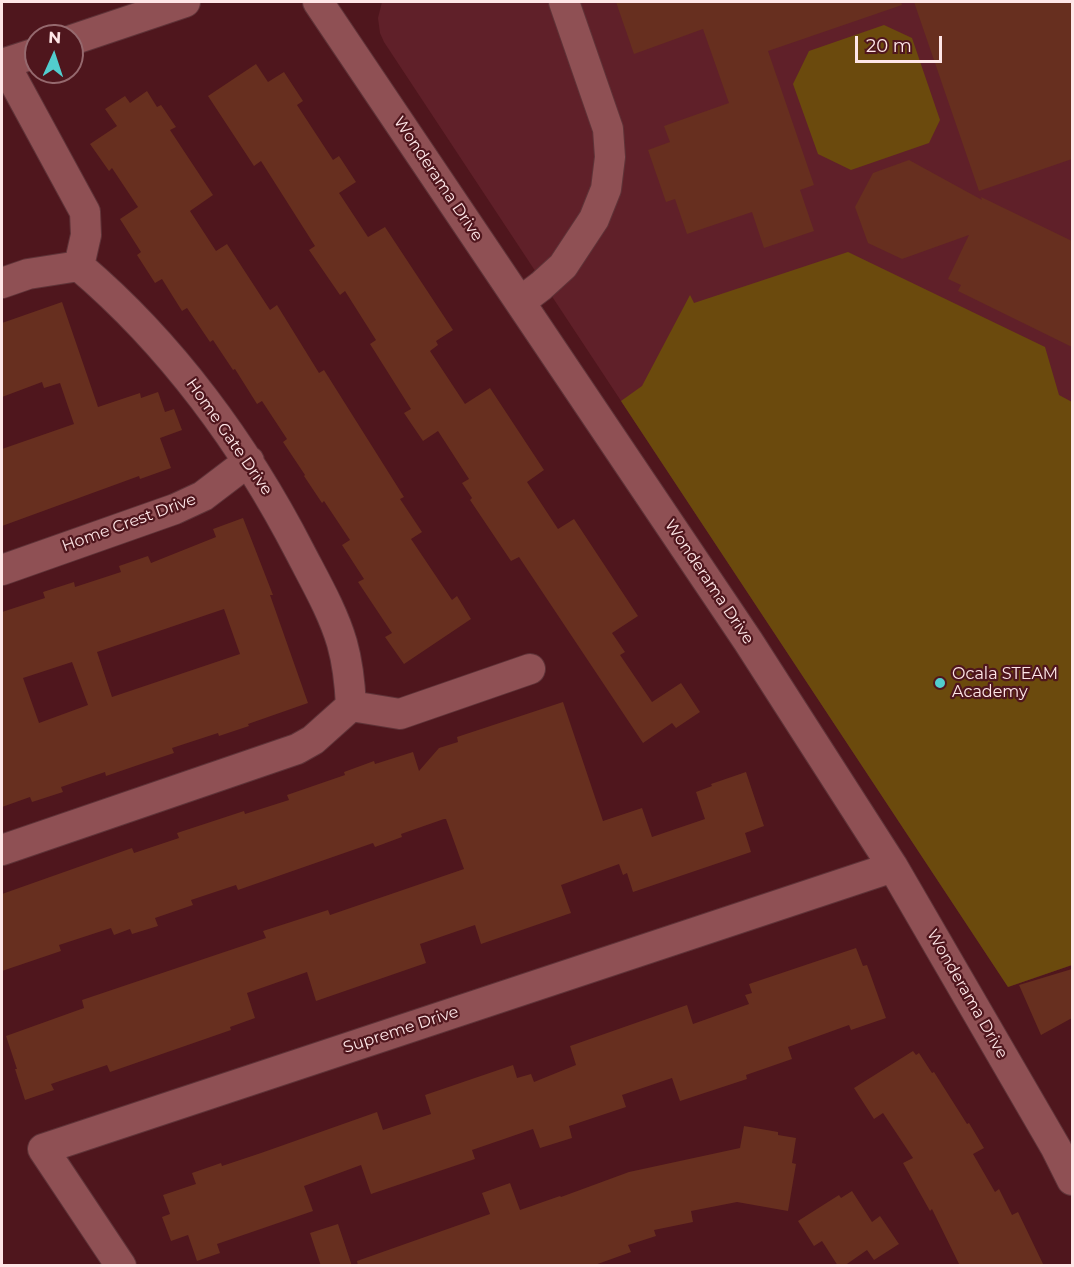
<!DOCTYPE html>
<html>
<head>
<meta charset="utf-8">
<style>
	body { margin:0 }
	#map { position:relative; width:1074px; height:1267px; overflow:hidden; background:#4f161d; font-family:Montserrat,sans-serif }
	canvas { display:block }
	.frame { position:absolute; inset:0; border:3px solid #fee6e7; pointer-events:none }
	.north { position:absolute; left:24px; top:24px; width:60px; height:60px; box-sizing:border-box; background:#4f161d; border:2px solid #95696e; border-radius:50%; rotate:3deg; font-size:16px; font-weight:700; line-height:24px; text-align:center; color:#fee6e7 }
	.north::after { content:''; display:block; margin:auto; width:21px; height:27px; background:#52cdce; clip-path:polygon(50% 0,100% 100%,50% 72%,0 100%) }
	.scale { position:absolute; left:855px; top:36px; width:87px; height:27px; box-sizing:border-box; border:3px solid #fee6e7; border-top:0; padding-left:8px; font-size:18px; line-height:21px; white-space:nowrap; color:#fee6e7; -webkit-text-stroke:4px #4f161d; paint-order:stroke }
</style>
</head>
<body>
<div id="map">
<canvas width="1074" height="1267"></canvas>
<div class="frame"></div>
<div class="north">N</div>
<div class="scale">20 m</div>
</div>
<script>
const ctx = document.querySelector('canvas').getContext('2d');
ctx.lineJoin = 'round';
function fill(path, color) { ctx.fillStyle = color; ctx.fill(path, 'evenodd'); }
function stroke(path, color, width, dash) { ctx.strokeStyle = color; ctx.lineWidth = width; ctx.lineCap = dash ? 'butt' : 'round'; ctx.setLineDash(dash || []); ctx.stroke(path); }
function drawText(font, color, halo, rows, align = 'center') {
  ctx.font = font + ' Montserrat,sans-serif'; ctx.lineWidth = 4.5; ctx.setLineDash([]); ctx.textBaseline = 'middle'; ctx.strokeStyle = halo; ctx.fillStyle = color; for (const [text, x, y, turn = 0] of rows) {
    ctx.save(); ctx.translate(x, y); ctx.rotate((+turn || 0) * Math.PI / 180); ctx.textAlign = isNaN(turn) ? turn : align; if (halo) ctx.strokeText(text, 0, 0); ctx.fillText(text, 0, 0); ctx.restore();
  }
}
fill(new Path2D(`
	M382,2h690v963l-64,22 -624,-945 -4,-9 -2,-15z`), '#602029');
fill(new Path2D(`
	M884,25l28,13 28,82 -11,23 -78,27 -33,-16 -25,-70 16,-33z
	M848,252l197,95 14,48 13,7v563l-64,22 -387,-586 21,-15 48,-91 4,8z`), '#6b4a0d');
fill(new Path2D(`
	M616,2h285l1,3 -134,46 46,134 -14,5 14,41 -50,17 -12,-36 -65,22 -12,-35 -9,3 -18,-52 22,-8 -6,-16 65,-23 -26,-74 -69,25z
	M914,2h158v157l-93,32z
	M256,64l12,18 16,-10 19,29 -6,4 36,55 6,-4 17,26 -17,11 29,44 17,-10 68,103 -17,11 2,4 -8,6 35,53 25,-16 54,82 -17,12 31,47 16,-10 64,97 -26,17 13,19 -5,3 32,47 29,-19 19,29 -24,16 -4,-5 -29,20 -124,-186 -8,4 -41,-61 2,-2 -10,-15 7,-4 -31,-48 -15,10 -19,-28 7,-4 -41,-65 6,-4 -31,-49 -5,4 -31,-45 6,-4 -54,-85 -7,5 -46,-70z
	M147,91l10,16 4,-2 15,22 -6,3 43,65 -23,16 26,40 11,-7 43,66 7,-5 42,68 5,-3 80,127 -4,2 22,33 -11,7 41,61 5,-4 14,23 -67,45 -19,-27 7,-4 -34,-51 6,-3 -22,-34 8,-5 -26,-39 -2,2 -18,-27 1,-1 -22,-33 4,-3 -25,-38 -5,3 -22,-35 -2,1 -20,-30 -3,2 -23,-34 -5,3 -20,-32 -7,4 -18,-28 4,-3 -21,-33 18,-12 -26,-39 -3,3 -19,-27 27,-18 -12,-17 20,-13 5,7z
	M909,160l73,40 -1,-3 91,44v106l-114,-56 3,-6 -13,-6 21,-44 -67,24 -34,-16 -13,-36 18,-34z
	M62,302l36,105 42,-14 1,5 17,-6 7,20 9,-3 8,21 -22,8 11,30 -31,11 -1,-3 -137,50v-77l72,-25 -14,-41 -16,5 -2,-6 -40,15v-74z
	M243,518l30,77h-3l38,108 -60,21 1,2 -30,10 -1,-3 -46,15 2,5 -30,10 -38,13 -1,-4 -44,15 2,5 -31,10 -2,-5 -28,10v-195l43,-14 -2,-6 31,-10 1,5 46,-15 -2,-6 29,-10 3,7 65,-26 -3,-8zM224,609l16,45 -128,43 -15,-45zM72,662l16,43 -49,18 -16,-45z
	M563,702l40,119 39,-13 10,29 53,-18 -9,-27 16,-6 -1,-2 35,-12 18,54 -19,7 6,19 -118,40 -6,-19 -4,2 -4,-11 -58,21 10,28 -90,31 -6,-19 -55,19 6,19 -110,38 -9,-29 -60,21 8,25 -25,9 1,3 -121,42 -3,-7 -56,19 3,6 -29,10 -10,-31h2l-11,-33 78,-28 -2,-8 184,-62 -3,-7 65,-21 2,5 134,-46 -18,-50h-2l-43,15 1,3 -27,10 -2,-4 -135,47 -2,-5 -45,15 2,5 -38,13 3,8 -26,8 -2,-5 -16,6 -3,-7 -52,17 2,6 -59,20v-77l130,-46 2,5 45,-15 -2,-5 67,-22 1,3 44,-14 -2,-5 58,-20 -1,-3 30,-11 1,3 38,-12 6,19 20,-23 19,-6 -1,-5z
	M856,948l7,18 4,-1 19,53 -35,12 -2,-5 -61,22 4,12 -46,16 1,4 -67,22 -8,-23 -50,17 4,12 -57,19 3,12 -32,10 -7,-19 -61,21 3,9 -104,35 -10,-29 -57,21 9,25 -96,33 3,9 -23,8 -9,-26 -17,6 -9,-24 8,-3 -7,-19 33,-11 -4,-11 29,-10 1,3 39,-13 116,-41 6,18 48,-16 -6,-19 88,-30 4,13 14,-4 3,8 42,-17 -6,-19 117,-41 6,19 56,-20 -4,-9 7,-2 -3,-9z
	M1072,969v49l-31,17 -22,-50z
	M913,1051l3,4 3,-2 13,20 2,-1 33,52 2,-1 15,25 -11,6 22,38 4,-3 13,26 6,-3 26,54h-84l-28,-57 -2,2 -27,-48 10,-5 -30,-45 -9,6 -20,-31z
	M744,1126l34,6v3l18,3 -4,25 4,1 -8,47 -51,-9 -46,9 2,11 -39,8 2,6 -28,9 3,7 -39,14h-234l-1,-5 133,-47 -8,-21 28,-10 10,27 40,-14 1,1 68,-25 111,-24z
	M852,1191l20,31 8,-6 19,28 -25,16 -7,-10 -23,16h-6l-16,-25 -8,5 -16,-25 41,-26 2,3z
	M338,1224l14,42h-31l-11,-33z`), '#672f1f');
const minor = new Path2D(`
	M318,2l430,639 145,226 163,281 16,32
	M72,40l113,-38
	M4,63l81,149 1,23 -7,31c92,78 166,179 221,286 15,29 33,60 42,91 6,21 8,42 9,63
	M2,64l34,-11
	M2,283l26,-9 51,-8
	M520,302l21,-16 22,-20 31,-47 12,-30 4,-32 -2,-28 -44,-127
	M2,570l173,-61 28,-13 46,-35
	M351,706l49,8 130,-45
	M2,850l295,-101 16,-9 38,-34
	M121,1266l-78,-117 850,-282`);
stroke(minor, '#5f3338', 32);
stroke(minor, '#8f5054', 30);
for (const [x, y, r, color] of [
	[940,683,6,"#52cdce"]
]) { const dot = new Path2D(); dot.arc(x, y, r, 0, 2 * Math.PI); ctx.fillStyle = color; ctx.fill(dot); stroke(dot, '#4f161d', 2); }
drawText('16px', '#fee6e7', '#4f161d', [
	["Wonderama Drive",438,179,56],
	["Home Gate Drive",229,437,55],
	["Home Crest Drive",129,523,-20],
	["Wonderama Drive",709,582,56],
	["Wonderama Drive",967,994,60],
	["Supreme Drive",401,1030,-18]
]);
drawText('16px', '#fee6e7', '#4f161d', [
	["Ocala STEAM",952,674],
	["Academy",952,692]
], 'left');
</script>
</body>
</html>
